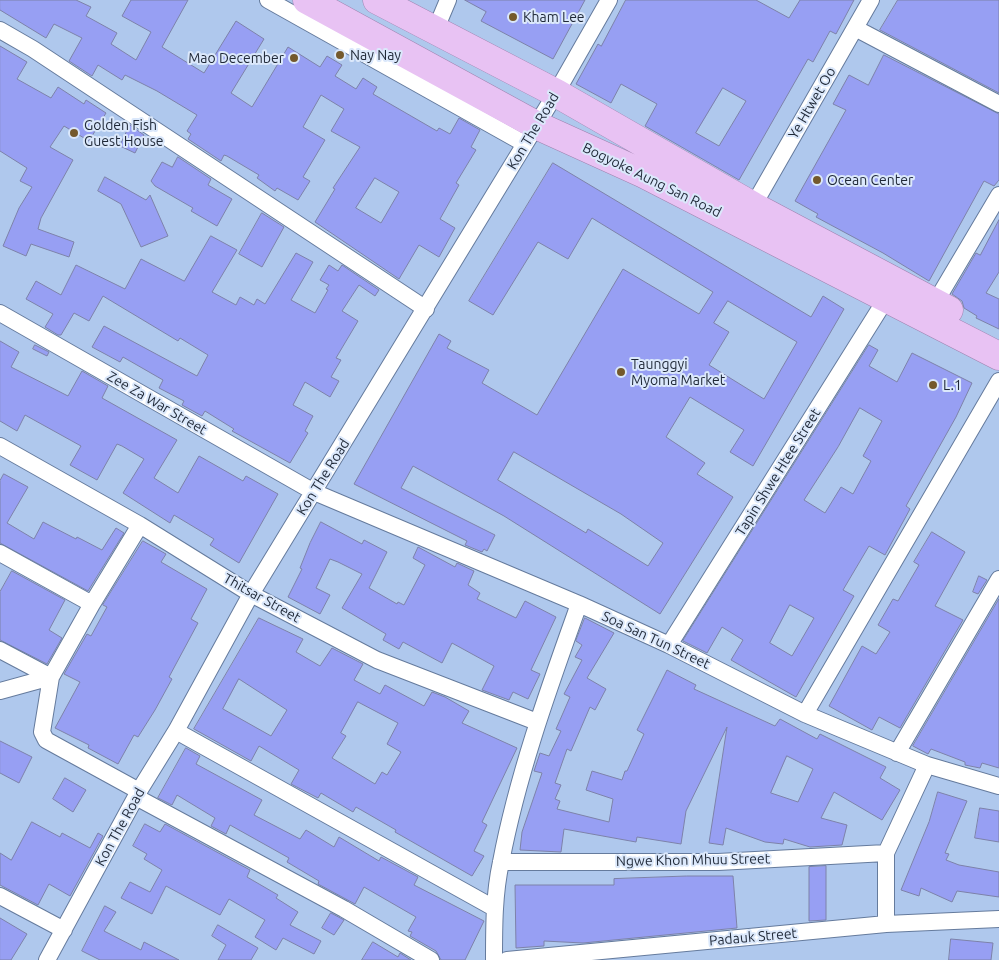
<!DOCTYPE html>
<html>
<head>
<meta charset="utf-8">
<style>
	body { margin:0 }
	canvas { display:block; background:#afc8ed }
</style>
</head>
<body>
<canvas width="999" height="960"></canvas>
<script>
const ctx = document.querySelector('canvas').getContext('2d');
ctx.lineJoin = 'round';
function fill(path, color) { ctx.fillStyle = color; ctx.fill(path, 'evenodd'); }
function stroke(path, color, width, dash) { ctx.strokeStyle = color; ctx.lineWidth = width; ctx.lineCap = dash ? 'butt' : 'round'; ctx.setLineDash(dash || []); ctx.stroke(path); }
function drawText(font, color, halo, rows, align = 'center') {
  ctx.font = font + ' Ubuntu,sans-serif'; ctx.lineWidth = 4; ctx.setLineDash([]); ctx.textBaseline = 'middle'; ctx.strokeStyle = halo; ctx.fillStyle = color; for (const [text, x, y, turn = 0] of rows) {
    ctx.save(); ctx.translate(x, y); ctx.rotate((+turn || 0) * Math.PI / 180); ctx.textAlign = isNaN(turn) ? turn : align; if (halo) ctx.strokeText(text, 0, 0); ctx.fillText(text, 0, 0); ctx.restore();
  }
}
const building = new Path2D(`
	M0,0h76l15,7 -5,9 31,17 -6,11 25,16 15,-28 -29,-16 9,-16h57l-26,47 42,26 32,-52 28,18 -33,54 21,14 36,-60 32,20 7,-11 15,9 -7,11 21,13 7,-11 14,9 -4,7 64,37 2,-3 11,6 9,-16 21,12 -9,17 5,3 -20,33 3,2 -19,34 15,9 -16,29 -20,-12 -20,34 -84,-57 20,-33 -2,-1 27,-41 -29,-16 13,-22 -23,-14 -18,32 22,13 -22,37 7,4 -12,19 -21,-12 -2,3 -18,-13 2,-3 -32,-19 -3,-1 -3,6 -33,-22 3,-5 -4,-3 10,-16 -40,-24 -32,-16 -3,5 -24,-15 -6,11 -23,-15 13,-23 -28,-14 -8,14 -46,-28zM375,178l24,14 -18,31 -25,-15z
	M465,0h120l-32,59 -72,-38 5,-9z
	M626,0h130l33,18 11,-18h54l-18,34 -6,-3 -17,31 -5,-3 -69,121 -94,-54 12,-22 -36,-20 -10,19 -35,-19 22,-40 3,2zM723,88l23,13 -27,45 -23,-13z
	M898,0h101v93l-119,-63z
	M0,46l27,16 -10,17 34,19 7,-11 26,17 2,-4 20,13 -17,28 -25,-15 -14,21 23,13 -32,58 -3,11 36,13 -5,15 -38,-13 -5,12 -23,-10 16,-38 13,-21 -12,-6 7,-13 -27,-17z
	M884,55l115,59v66l-5,6 -10,-5 -55,100 -46,-28 -67,-36 2,-3 -23,-13 51,-91 -13,-6 16,-29 19,10z
	M130,125l14,10 -9,18 -15,-7z
	M178,157l33,22 -3,6 24,14 -15,27 -26,-15 2,-3 -38,-22 -4,-5 11,-19 10,5z
	M553,163l258,154 12,-21 21,13 -91,157 -23,-14 14,-22 -54,-33 -24,40 39,26 -8,11 36,23 -73,117 -156,-98 -91,-50 -12,22 94,47 -8,16 -3,-2 -2,3 -17,-7 2,-4 -113,-57 85,-150 12,7 -4,7 42,22 -7,13 55,32 86,-146 76,45 14,-22 -121,-74 -24,41 -30,-17 -45,73 -24,-14zM728,301l69,41 -33,57 -55,-34 20,-33 -15,-9zM514,452l107,62 42,29 -15,23 -60,-37 -2,4 -88,-53z
	M105,177l41,23 4,-5 18,41 -27,11 -20,-43 -23,-13z
	M262,213l22,14 -22,40 -23,-13z
	M999,220v52l-13,21 13,6v30l-23,-11 1,-2 -13,-8 -2,-7 -10,-7 24,-41 4,2z
	M211,236l26,14 -25,42 24,13 4,-8 14,8 3,-6 8,5 31,-51 17,9 -22,38 24,13 13,-23 -2,-1 3,-4 -9,-5 9,-15 9,6 4,-6 37,25 -4,6 -16,-11 -17,26 16,10 -22,37 5,2 -10,17 8,4 -9,16 -25,-15 -12,23 20,11 -8,15 3,2 -18,30 -58,-32 2,-2 -29,-18 -3,5 -20,-11 2,-4 -25,-13 4,-8 -40,-23 -3,5 -28,-15 12,-21 93,50 11,-21 -28,-17 -2,3 -75,-45 -14,25 -15,-8 -13,22h-3l-13,-8 8,-13 -27,-15 10,-18 25,14 15,-30 49,24 16,-30 43,22z
	M0,341l19,11 -8,15 57,29 14,-25 26,15 -6,12 75,42 -23,38 24,15 21,-37 44,25 3,-5 32,18 -39,69 -29,-18 4,-6 -40,-24 -4,8 -47,-30 21,-34 -22,-13 -5,-2 -20,36 -27,-15 11,-19 -56,-31 -8,16 -17,-10z
	M35,345l14,7 -2,4 -14,-7z
	M869,345l9,5 -9,16 28,16 15,-29 60,30 -16,34 -50,89 4,3 -25,46 -16,-9 -26,44 11,6 -58,101 -65,-37 12,-20 -21,-13 -15,26 -24,-12zM860,408l22,13 -19,35 8,5 -18,33 -12,-7 -16,26 -21,-13 34,-53zM790,605l24,13 -22,38 -22,-13z
	M4,474l24,13 -21,36 27,16 9,-17 33,17 1,-2 25,13 14,-22 8,5 -36,58 -88,-48v-62z
	M321,522l41,22 2,-4 23,12 -18,36 28,16 1,-2 6,3 21,-40 -12,-7 5,-11 37,20 2,-4 17,8 -6,14 12,8 -3,6 39,19 9,-17 31,16 -25,53 9,4 -12,25 -15,-7 -4,8 -27,-10 12,-24 -42,-23 -10,20 -39,-21 -4,7 -16,-9 3,-6 -44,-26 20,-34 -24,-12 -8,-3 -14,29 14,7 -10,19 -32,-17 14,-28 -2,-1 10,-25z
	M932,532l33,20 -30,54 28,14 -63,108 -21,-11 -7,13 -43,-24 33,-60 14,8 14,-22 -12,-7 15,-26 5,2 21,-36 -5,-3z
	M143,541l23,13 -5,8 46,27 -16,30 7,4 -29,54 3,2 -17,31 -17,27 -4,-2 -16,29 -30,-16 1,-3 -34,-17 25,-46 -16,-8 23,-40 4,2 16,-29 -4,-2z
	M12,571l53,29 -16,30 13,8 -15,26 -47,-24v-48z
	M979,576l8,4 -9,14 -5,-2z
	M999,599v169l-17,-5 -2,5 -15,-3v-3l-34,-13 -3,5 -15,-8z
	M259,618l44,21 -7,13 24,14 12,-18 31,16 -9,16 26,14 5,-9 39,21 8,-14 13,5 24,14 -7,12 55,25 -35,74 5,3 -13,26 10,5 -12,20 -77,-44 1,-2 -40,-23 -3,5 -32,-19 -3,5 -27,-14 8,-14 -40,-24 -8,15 -57,-32zM239,679l48,31 -16,26 -48,-27zM358,702l40,21 -11,21 14,8 -14,23 -5,-3 -7,12 -43,-26 14,-22 -5,-3z
	M585,618l29,15 -27,45 19,11 -11,21 -5,-3 -19,44 -4,-2 -12,34 6,2 -6,14 5,2 -3,8 52,13 4,-23 -27,-9 6,-19 30,9 3,-9h2l17,-37 -7,-4 30,-60 29,15 -2,4 81,37 5,-7 37,20 3,-5 66,33 -6,11 20,12 -18,30 -48,-28 -13,26 26,7 -5,20 -32,2 -26,-8 -1,5 -18,-2 -39,-14 -3,17 -14,-2 18,-116 -41,84 -5,33 -44,-7 -1,5 -72,-13 -3,23 -41,-2 2,-18 20,-59 -8,-2 6,-18 9,3 12,-25 -5,-2 14,-32 -6,-3 18,-34 -7,-3 7,-12 -6,-4zM787,756l26,13 -15,33 -27,-9z
	M0,741l32,16 -13,26 -19,-10z
	M186,748l14,8 -4,8 66,36 -8,15 46,24 6,-9 28,17 5,-10 40,24 2,-4 37,20 -4,8 70,36 -19,39h-24l-5,-9 -26,-15 2,-4 -4,-1 8,-14 -52,-30 -9,17 -37,-20 1,-3 -32,-19 2,-4 -59,-33 -4,9 -15,-8 4,-8 -38,-23 -5,10 -14,-7z
	M65,778l21,12 -13,22 -20,-13z
	M938,792l29,9 -22,52 4,1 -3,6 13,5 40,7v25l-42,-6 -5,11 -31,-14 -2,8 -18,-6 28,-68z
	M980,808l19,3v31l-24,-4z
	M32,822l28,15 2,-4 28,15 8,-15 5,3 -33,60 -21,-12 -11,21 -38,-20v-32l11,7z
	M145,824l15,8 5,-8 85,46 -3,7 31,18 -2,3 22,14 -8,13 31,16 -7,13 -31,-16 -7,12 -21,-13 10,-17 -36,-21 -9,16 -54,-29 -14,28 -31,-16 9,-16 20,10 12,-22 -18,-11 3,-5 -14,-8z
	M826,866v54l-17,1v-54z
	M687,876h46l4,52 -154,15 -39,-2v5l-28,2 -1,-63h99v-6z
	M105,906l11,6 -12,19 37,19 3,-8 35,18h-79l-18,-9z
	M331,913l13,7 -10,15 -12,-7z
	M0,918l27,16 -16,26h-11z
	M218,925l40,23 -7,12h-33l8,-15 -14,-9z
	M951,939l42,4 -2,17h-42z
	M373,942l25,15 2,-4 11,7h-49z`);
fill(building, '#979ff3');
stroke(building, '#7d82a9', 1);
const minor = new Path2D(`
	M268,0l257,144
	M855,28l144,76
	M0,30l33,19 393,260
	M435,31l13,-31
	M753,206l118,-206
	M932,308l67,-113
	M0,313l314,179 265,112 90,41 136,69 122,51 72,21
	M0,446l140,79 111,69 126,66 160,62
	M0,553l92,51
	M669,645l217,-346
	M0,650l51,27
	M0,691l51,-14
	M805,714l194,-333
	M176,731l318,177
	M897,753l102,-174
	M139,791l-93,-51 -4,-8 9,-55 41,-73 48,-79
	M136,797l208,112 87,51
	M501,862h217l168,-9
	M0,896l64,34
	M886,924v-71l41,-88
	M47,960l92,-169 37,-60 75,-137 305,-501 53,-93
	M494,960c0,-33 0,-66 7,-98 17,-89 48,-174 78,-258
	M507,960l379,-36 113,-5`);
const trunk = new Path2D(`
	M307,0l229,125 108,49 355,182
	M377,0l179,93 197,113 196,104`);
stroke(minor, '#657b9d', 18);
stroke(trunk, '#9e82af', 29);
stroke(minor, '#fff', 16);
stroke(trunk, '#e8c2f3', 28);
for (const [x, y, r, color] of [
	[513,17,5,"#74592c"],
	[340,55,5,"#74592c"],
	[294,58,5,"#74592c"],
	[74,133,5,"#74592c"],
	[817,180,5,"#74592c"],
	[621,372,5,"#74592c"],
	[933,385,5,"#74592c"]
]) { const dot = new Path2D(); dot.arc(x, y, r, 0, 2 * Math.PI); ctx.fillStyle = color; ctx.fill(dot); stroke(dot, '#dbe8fb', 2); }
drawText('14px', '#1f2837', '#dbe8fb', [
	["Kham Lee",523,17],
	["Nay Nay",350,55],
	["Mao December",284,58,"right"],
	["Golden Fish",84,125],
	["Guest House",84,141],
	["Ocean Center",827,180],
	["Taunggyi",631,364],
	["Myoma Market",631,380],
	["L.1",943,385]
], 'left');
drawText('14px', '#1f2837', '#dbe8fb', [
	["Ye Htwet Oo",812,103,-60],
	["Kon The Road",533,131,-59],
	["Bogyoke Aung San Road",652,180,26],
	["Zee Za War Street",157,403,30],
	["Tapin Shwe Htee Street",778,472,-58],
	["Kon The Road",323,477,-58],
	["Thitsar Street",262,598,29],
	["Soa San Tun Street",656,640,25],
	["Kon The Road",120,827,-61],
	["Ngwe Khon Mhuu Street",693,860,-1],
	["Padauk Street",753,937,-5]
]);
</script>
</body>
</html>
